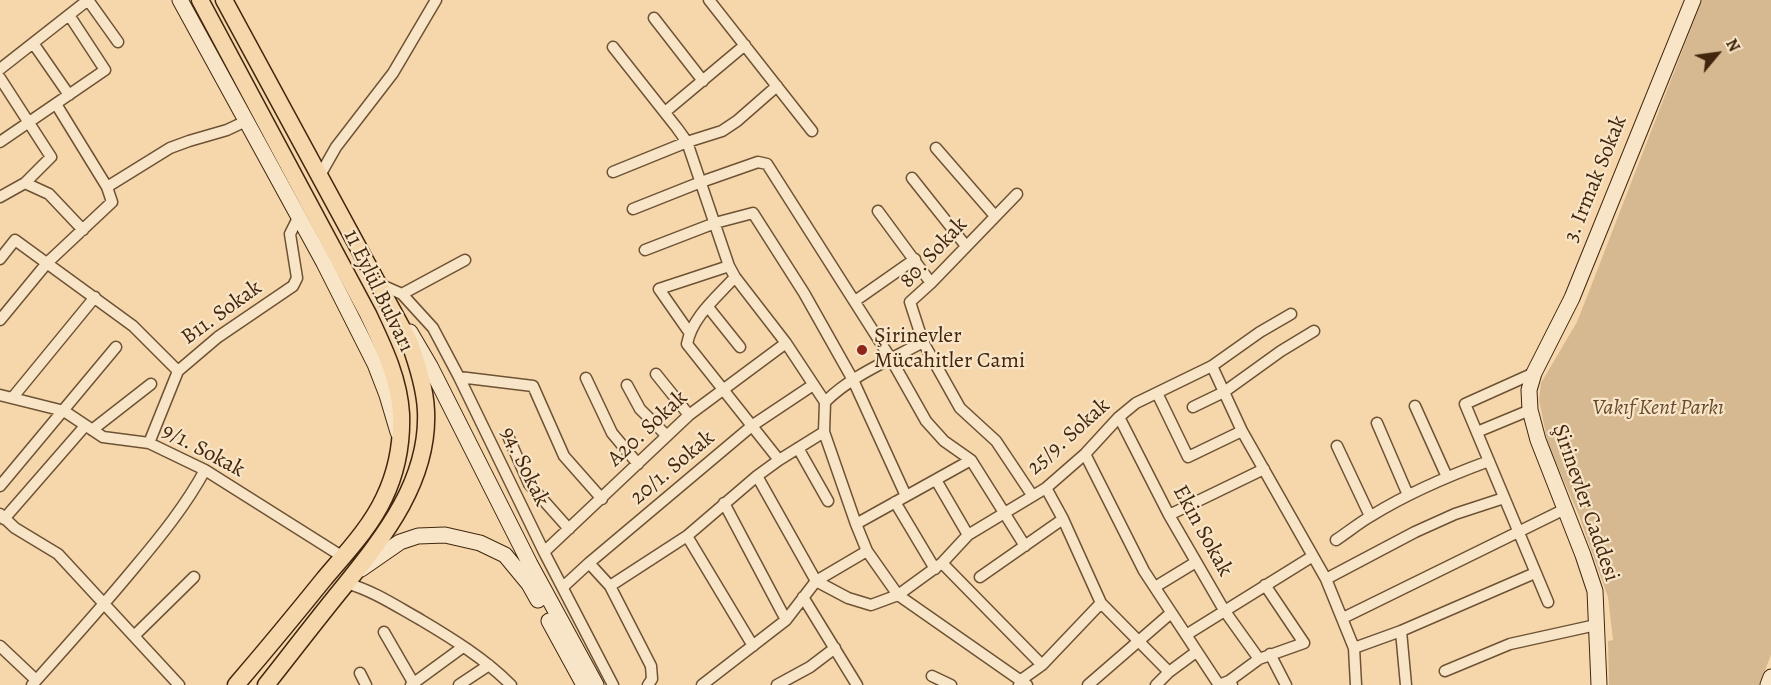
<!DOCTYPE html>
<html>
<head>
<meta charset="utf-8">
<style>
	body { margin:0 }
	#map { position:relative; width:1771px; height:685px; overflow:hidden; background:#f5d7ab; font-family:Alegreya,serif }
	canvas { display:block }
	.north { position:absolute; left:1687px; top:24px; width:60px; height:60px; -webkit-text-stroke:4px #f8e5c8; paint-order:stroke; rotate:61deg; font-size:16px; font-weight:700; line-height:24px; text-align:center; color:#41260d }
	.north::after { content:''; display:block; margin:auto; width:21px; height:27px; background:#41260d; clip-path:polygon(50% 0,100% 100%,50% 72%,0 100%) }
</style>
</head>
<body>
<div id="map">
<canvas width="1771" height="685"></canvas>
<div class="north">N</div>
</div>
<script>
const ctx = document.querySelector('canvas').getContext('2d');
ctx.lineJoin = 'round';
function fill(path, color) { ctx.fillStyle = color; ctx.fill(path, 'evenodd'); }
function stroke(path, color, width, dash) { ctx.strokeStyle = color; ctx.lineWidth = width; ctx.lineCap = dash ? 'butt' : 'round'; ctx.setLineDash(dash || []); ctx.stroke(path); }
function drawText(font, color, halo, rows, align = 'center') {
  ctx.font = font + ' Alegreya,serif'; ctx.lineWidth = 4.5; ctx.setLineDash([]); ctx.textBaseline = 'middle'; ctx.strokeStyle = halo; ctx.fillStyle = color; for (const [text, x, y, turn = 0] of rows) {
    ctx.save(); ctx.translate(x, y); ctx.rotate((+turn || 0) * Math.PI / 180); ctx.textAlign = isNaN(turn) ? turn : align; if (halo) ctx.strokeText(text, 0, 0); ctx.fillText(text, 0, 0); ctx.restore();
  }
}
fill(new Path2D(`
	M1702,0h69v655l-12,30h-150l-1,-44 5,-1 -5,-43 -30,-84 -30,-68 -9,-45 2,-17 36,-61 11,-28z`), '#d6b990');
const street = new Path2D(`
	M88,0l30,42
	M709,0l103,131
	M654,18l49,63
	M33,43l36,52
	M613,47l64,81 10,14 42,124 6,11 51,66 39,59
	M0,69l88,-69
	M0,78l51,79 -26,26 -25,14
	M665,112l80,-67
	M0,142l105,-72 -36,-55
	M936,148l59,68
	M613,172l74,-30 35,-11 15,-10 40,-35
	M319,177l17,-30 57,-74 43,-73
	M912,178l54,68
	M25,183l24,11 34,36
	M107,187l63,-39 19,-7 38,-11 19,-9
	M633,209l68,-27 57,-20 9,2 124,195 35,62 18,20 27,19 54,86
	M878,211l53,72
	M645,250l70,-27 38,-10 51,80 49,87 53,116
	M0,259l15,-19 118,86 45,45
	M735,277c-18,20 -43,40 -48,67l92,116
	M379,284l23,10 31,34 26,49 85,175 69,133
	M402,294l63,-34
	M855,301l60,-42
	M708,307l32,40
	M0,320l47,-57 65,-61 -5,-15 -51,-83
	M689,332l-30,-43 70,-23
	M923,342l37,66 36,33 36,54
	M1212,366l30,65 84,148 28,69 2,37
	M1534,373l-69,31 83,198
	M656,374l33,41
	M459,377l74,9 31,70 38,43
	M586,378l26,55 26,31
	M627,385l13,24 27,27
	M1157,393l31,64 54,-26
	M0,395l64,16 39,26 46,6 56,27 138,87
	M13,397l82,-100
	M825,402l-1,30 32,92 11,27 31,44 129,90
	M825,402c27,-27 65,-42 98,-60l-13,-40 21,-19 86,-89
	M1415,406l32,71
	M1193,407l31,-15 57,-41 33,-20
	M1119,417l50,98 55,95 35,49
	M1377,423l31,72
	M92,430l59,-46
	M1477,432l53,-22
	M508,436l21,48 40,45
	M149,443l29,-72 40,-34 75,-51 4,-8 -7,-44 9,-18
	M1337,446l33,70
	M798,448l30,53
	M1085,454l59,117 75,114 10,-4 3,4
	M757,476l59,105
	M936,480l32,55
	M0,486l116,-139
	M1046,488l17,31 38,84 68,69
	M895,502l40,67
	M724,503l62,117
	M0,514l15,14 43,26 121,131
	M1169,515l95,-46
	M4,519l81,-93
	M856,524l115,-64
	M687,536l66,110
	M1336,540c12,-8 23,-17 35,-24 37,-23 77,-40 118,-55
	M544,552l145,-137 97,-72
	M589,563l21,23 41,80 1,13 -4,6
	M942,563l100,102
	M980,577l83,-58
	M1326,579l89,-47 40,-18 49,-16
	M816,581l32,17 23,7 27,-10 44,-32 26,-28 78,-47 39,-34 34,-37 17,-14 76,-37 48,-34 31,-18
	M346,583c28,8 50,23 75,37 32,19 64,39 90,65
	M610,586l77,-50 70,-60 22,-16 45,-28
	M563,587l26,-24 164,-138 60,-40
	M1155,587l41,-25
	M803,597l54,88
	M1343,618l222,-109
	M1401,631l5,54
	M384,632l30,52
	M1186,635l127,-79
	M134,636l60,-59
	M0,646l36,34
	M1354,648l47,-17 134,-58
	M1270,654l16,31
	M1445,671l65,-27 86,-19
	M360,673l6,12
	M932,676l19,9
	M1229,681l30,-22 45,-16 -39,-58
	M32,685c35,-39 70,-78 103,-118 26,-31 51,-62 70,-97
	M411,685l52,-38
	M459,685l30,-20
	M702,685l84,-65 30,-39 51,-30
	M777,685l33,-18 25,-19
	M1019,685l2,-5 21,-15 59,-62
	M1088,685l83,-72
	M1156,685l13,-13 27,-20`);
const secondary = new Path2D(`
	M180,0l144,263 51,101 12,31 11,37
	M410,332l20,34 100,198 66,121
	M361,569l39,-27 18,-6 27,-1 35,8 25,12 24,29 9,16
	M549,621l35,64
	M1599,685l-4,-94 -12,-36 -45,-115 -8,-30 -1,-20 5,-17 38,-75 121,-298
	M1768,685l3,-8`);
const primary = new Path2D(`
	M200,0l168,314c15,32 31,64 33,100 1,29 -4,57 -17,84 -14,30 -39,56 -60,81 -29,36 -58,71 -88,106
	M224,0l185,341c8,22 16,46 17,70 3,69 -41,124 -81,174 -27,33 -53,67 -79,100`);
stroke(street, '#6e5234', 13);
stroke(secondary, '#41260d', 17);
stroke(primary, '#41260d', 19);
stroke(street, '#f8e5c8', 10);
stroke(secondary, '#f8e5c8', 15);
stroke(primary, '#f5d7ab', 16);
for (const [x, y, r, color] of [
	[862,350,6,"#8f2418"]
]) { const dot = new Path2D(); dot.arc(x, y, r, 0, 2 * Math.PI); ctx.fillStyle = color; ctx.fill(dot); stroke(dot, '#f8e5c8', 2); }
drawText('22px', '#41260d', '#f8e5c8', [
	["3. Irmak Sokak",1596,179,-68],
	["80. Sokak",934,253,-47],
	["11 Eylül Bulvarı",378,291,64],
	["B11. Sokak",222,313,-36],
	["A20. Sokak",648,429,-43],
	["25/9. Sokak",1069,437,-42],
	["9/1. Sokak",203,451,28],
	["94. Sokak",524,467,64],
	["20/1. Sokak",673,468,-40],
	["Şirinevler Caddesi",1585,503,71],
	["Ekin Sokak",1202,531,61]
]);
drawText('22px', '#41260d', '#f8e5c8', [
	["Şirinevler",874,337],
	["Mücahitler Cami",874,362]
], 'left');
drawText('italic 22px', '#664b2e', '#f8e5c8', [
	["Vakıf Kent Parkı",1658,409]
]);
</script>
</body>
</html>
